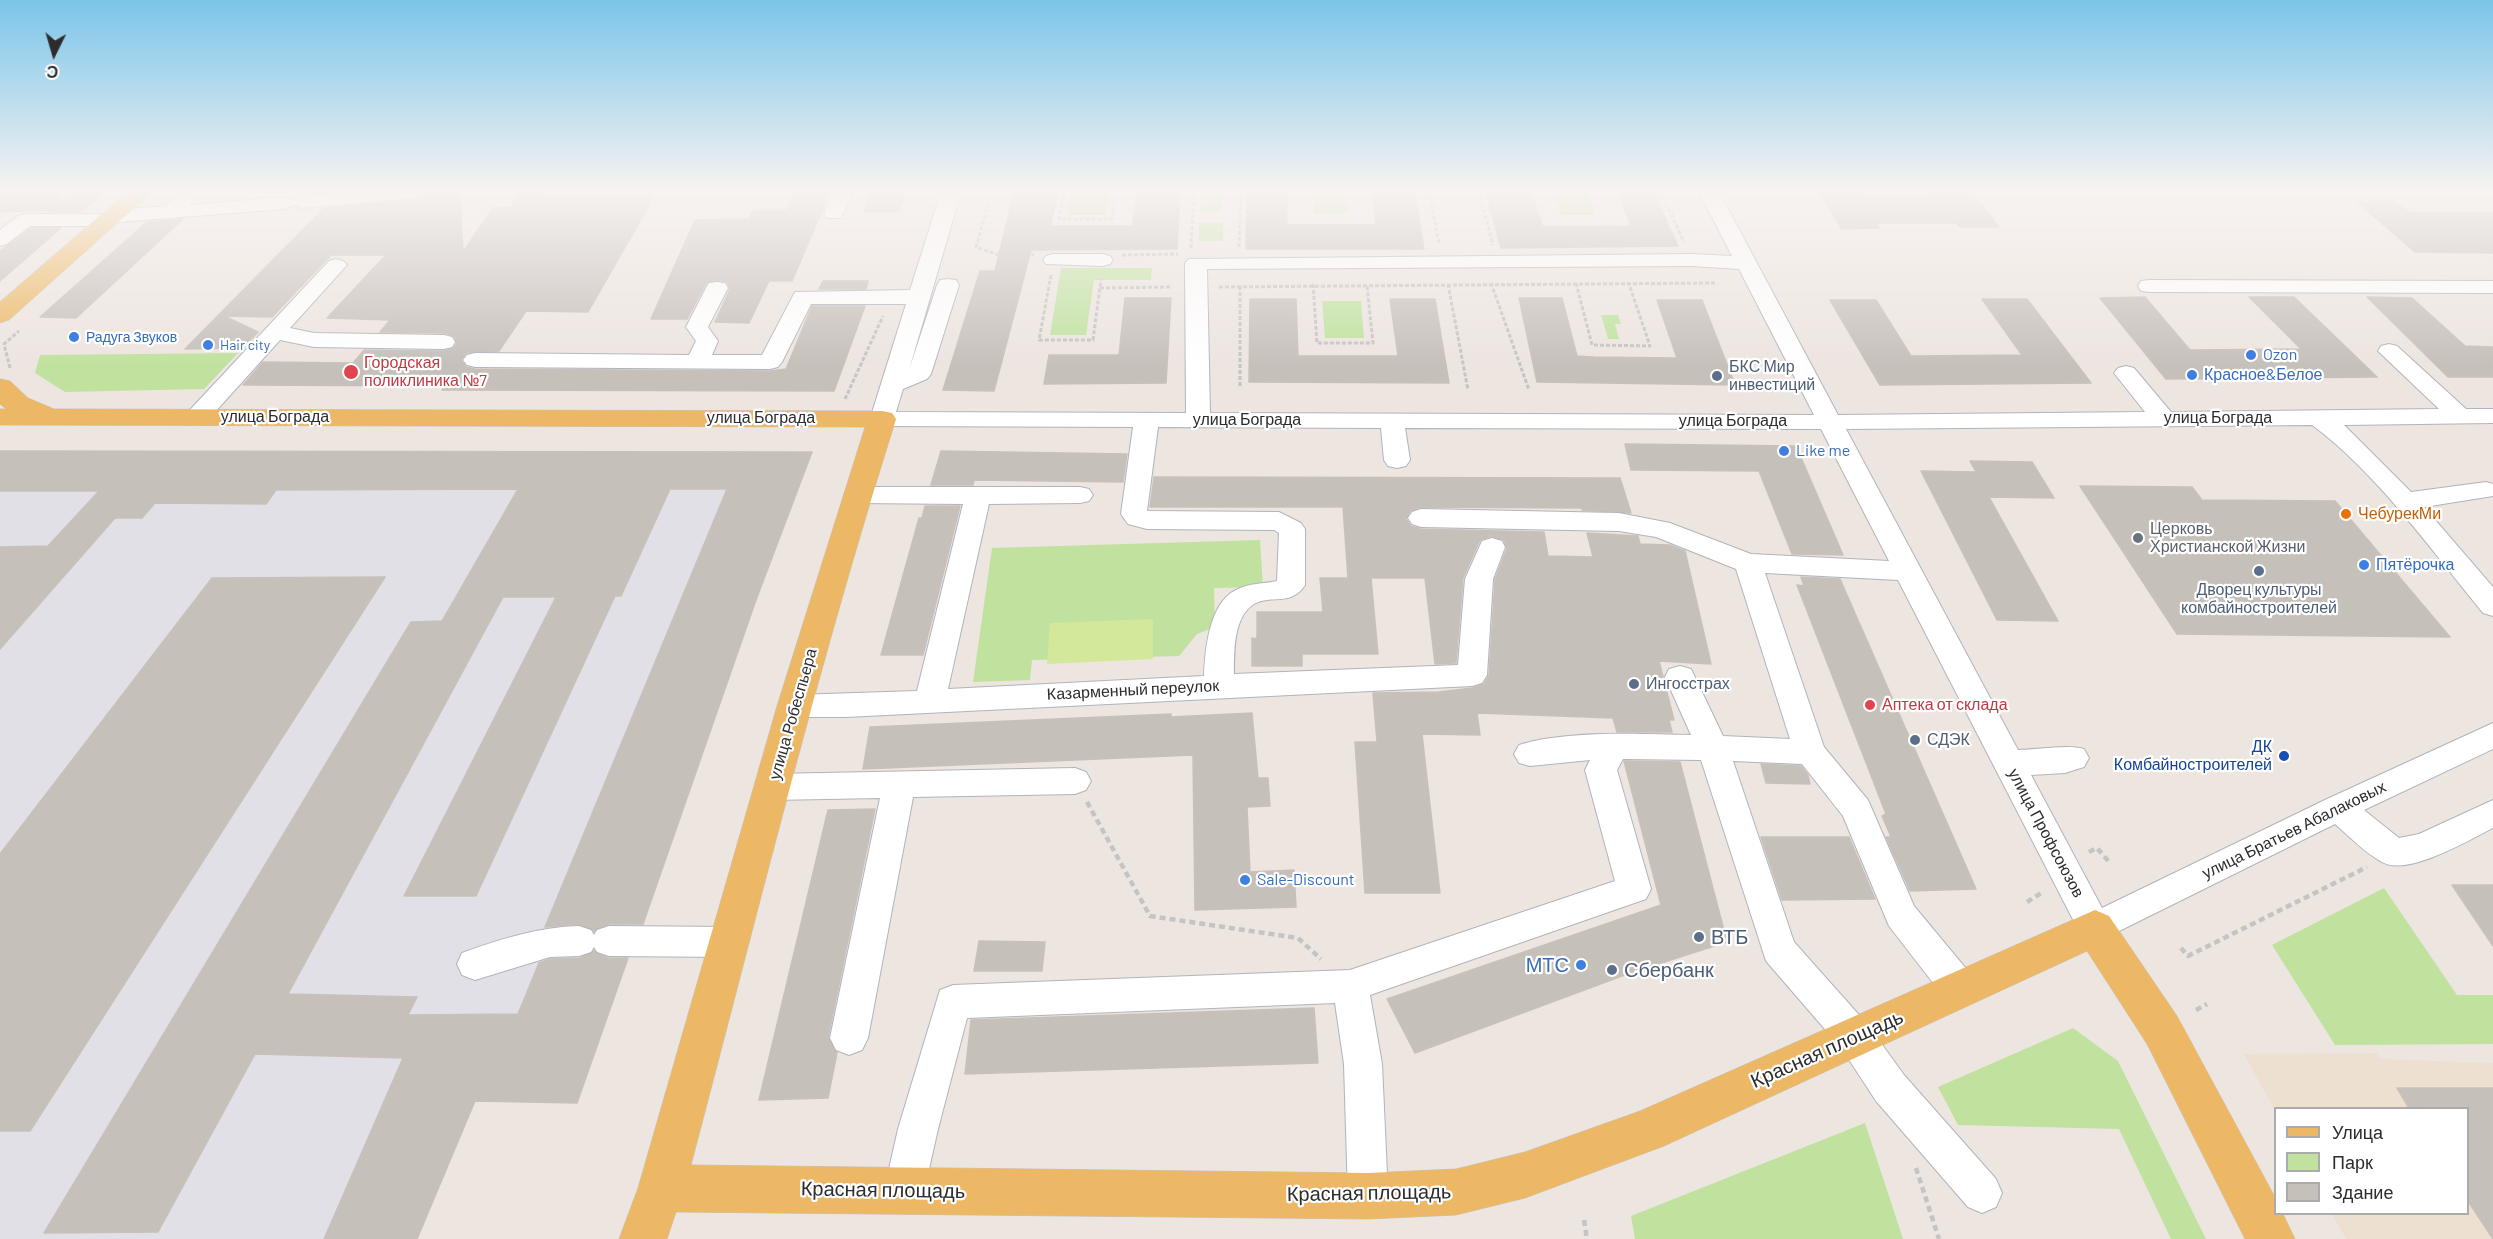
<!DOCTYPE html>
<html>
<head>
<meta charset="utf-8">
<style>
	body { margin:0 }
	#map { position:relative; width:2493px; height:1239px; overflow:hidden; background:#ede5e0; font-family:Barlow,sans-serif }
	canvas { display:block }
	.legend { position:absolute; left:2274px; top:1107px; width:195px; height:108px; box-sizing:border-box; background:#fff; border:2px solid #ababab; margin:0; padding:8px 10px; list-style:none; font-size:18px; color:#2c2c2c }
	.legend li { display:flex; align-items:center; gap:12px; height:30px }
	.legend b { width:30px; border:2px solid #ababab }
	.north { position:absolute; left:24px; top:24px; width:60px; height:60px; -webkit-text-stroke:4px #fff; paint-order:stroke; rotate:185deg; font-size:16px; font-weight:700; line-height:24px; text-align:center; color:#2c2c2c }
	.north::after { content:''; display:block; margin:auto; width:21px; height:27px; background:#2c2c2c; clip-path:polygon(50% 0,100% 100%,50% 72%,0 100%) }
</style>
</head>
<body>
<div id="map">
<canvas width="2493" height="1239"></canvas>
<ul class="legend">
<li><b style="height:8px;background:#edb865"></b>Улица</li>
<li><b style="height:16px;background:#c0e29e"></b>Парк</li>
<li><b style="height:16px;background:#c6c0bb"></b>Здание</li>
</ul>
<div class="north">С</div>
</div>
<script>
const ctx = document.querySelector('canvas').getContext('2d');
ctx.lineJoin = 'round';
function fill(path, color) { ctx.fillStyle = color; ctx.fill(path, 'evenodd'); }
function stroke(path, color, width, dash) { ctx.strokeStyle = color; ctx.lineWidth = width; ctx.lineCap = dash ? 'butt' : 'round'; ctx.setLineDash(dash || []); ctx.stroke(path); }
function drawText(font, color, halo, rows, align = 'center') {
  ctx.font = font + ' Barlow,sans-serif'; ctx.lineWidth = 4.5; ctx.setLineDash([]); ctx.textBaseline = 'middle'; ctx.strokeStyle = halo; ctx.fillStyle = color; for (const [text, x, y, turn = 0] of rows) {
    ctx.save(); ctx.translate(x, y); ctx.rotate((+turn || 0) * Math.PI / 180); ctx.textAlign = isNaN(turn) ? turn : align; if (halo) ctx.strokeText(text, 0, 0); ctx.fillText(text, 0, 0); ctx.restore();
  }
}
fill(new Path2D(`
	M0,451l812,1 -56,148 -114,328h-29l-11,30 26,2 -51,143 -102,-2 -58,138h-417z`), '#e0e0e6');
fill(new Path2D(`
	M2377,1053l4,6 112,4v176h-147l-14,-25h136v-106h-192l-1,3 -31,-57z`), '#eee0d0');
fill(new Path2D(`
	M1071,192h39l-4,23h-39z
	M1313,192h32l3,21 -33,1z
	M1552,192h35l9,23h-35z
	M1201,193h22l-1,19 -21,1z
	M1199,223h24v18h-24z
	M1061,268h91l-1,12h-57l-8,55h-36z
	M1322,301h39l3,37h-39z
	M1601,315h17l3,9h-6l4,15h-11z
	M238,353l-34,36 -139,3 -30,-19 5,-18z
	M1260,540l3,47 -49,1 1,39 -18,7 -18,22 -147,4 -2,20 -57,2 19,-134z
	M2384,888l73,107h36v49l-158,1 -63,-100z
	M2073,1028l45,33 88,178h-35l-52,-110 -161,-4 -20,-38z
	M1865,1123l38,116h-268l-4,-23z`), '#c0e29e');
fill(new Path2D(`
	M1153,619v40l-106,5 3,-41z`), '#d3e89a');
const building = new Path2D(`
	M0,192h59v11l14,-11h32l-24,20h-32l2,-2 -51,2z
	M424,192h36l3,60 30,-44 19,-1 6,-15h24l-1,5 114,-2 -67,117 -62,-1 -27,40 -33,2 -5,7 5,7 9,2 295,2 16,-2 26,-63h53l-31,85 -392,-1 3,-4 -202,-1 20,-23 90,1 11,-13 80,1 10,-3 3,-5 -3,-7 -9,-3 -65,-1 10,-12 -63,-2 59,-63h-55l-59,62 -48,-1 34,16 -15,16 -58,1 139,-141 88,-8 8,-2z
	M795,192h35l-38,89h-23l-20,42 -34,-1 15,-33 -3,-7 -10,-2 -10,2 -20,37h-36l44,-99 54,-1 4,-9h34z
	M872,192h34l-7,20h-35z
	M1014,192h43l-6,34h82l3,-34h44l-3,57 -146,1 -37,141 -51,-1 37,-119h15z
	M1247,192h40v33h89l-4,-33h43l9,57h-178z
	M1486,192h45l12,35 88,-1 -14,-34h36l25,54 -177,2z
	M1819,192h44l2,4 67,-1 -3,-3h42l28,35h-39l-4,-4h-80l4,5 -38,1z
	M2356,201h39l14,11 84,1v40l-78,-1z
	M183,219l-107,99 -36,-1 107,-95z
	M31,228h30l-61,53v-30z
	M823,281h45l-2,8h-47z
	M2145,297l45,53 111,-1 -52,-52h45l83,80 -211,2 -66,-81z
	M2367,297l45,1 53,48 28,1v30h-45z
	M1125,298h46l-5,85 -122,1 5,-29h70z
	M1519,298h43l15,58 17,1 83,1 -20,-58h45l33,85 -198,-3z
	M1250,299h46l2,57h100l-8,-57h45l14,84 -200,-1z
	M1982,299h45l64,84 -211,2 -50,-85h46l35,56 111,-1z
	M1625,444l171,2 47,109 -51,-1 -33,-83 -128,-1z
	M0,451l812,1 -56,148 -113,324h-34l-15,7 -15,-7 -34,3 182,-438h-57l-49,107h-6l-139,300h-72l152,-299h-53l-215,397 129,3 -9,18 110,-1 21,-51 11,-4 30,-1 14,-7 14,7h20l-51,145 -102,-2 -58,138h-93l79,-181 -148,-4 -97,178 -114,1 367,-611 31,-1 76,-132 -242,1 -10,14 -111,-1 -13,15h-27l-115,131v-102l48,-1 51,-55h-99z
	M941,451l186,3 -4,28 -149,-2 -1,5h-42z
	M1970,461l62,1 22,36 -65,-1 69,124 -61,-1 -76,-149 55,1z
	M1154,477l466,1 11,35 -49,-3v-2l-161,-1 -11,4 -4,8 5,7 10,3 123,3 4,24 45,1 -6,-24 51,3 2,8 30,1 15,6 26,113 -52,-3 15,59h-5l3,12h-55l-4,-14 -136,-5 3,22 -58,-1 18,159h-75l-10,-151h22l-4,-49 66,-1 33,-4 12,-4 5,-9 6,-96 12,-31 -3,-8 -13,-4 -11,4 -17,38 -7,85 -21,1 -10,-86h-54l7,76h-76v12h-50v-28l5,1v-27h66l-3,-34h28l-5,-71h-193z
	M2080,486l112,1 10,13 133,1 115,136 -273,-3z
	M925,506h35l-37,149h-42l38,-137h3z
	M385,577l-355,554h-30v-277l212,-276z
	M1801,577l39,2 136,310 -66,2 -24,-54h5l-9,-21 4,-2 -89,-229 7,1z
	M1252,713l6,65h10l2,28 -23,1 3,65 44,-2 2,37 -101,3 -2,-155 -330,14 7,-42 301,-13v3z
	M1624,761l56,1 47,180 -97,31 -215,80 -28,-54 274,-94z
	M1761,764l40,2 7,9 2,9 -44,-1z
	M875,809l-47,229 9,15 -9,45 -69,2 69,-290z
	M1761,837h88l26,62 -93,1z
	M2452,885h41v61z
	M979,941l66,1 -3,29h-68z
	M1314,1008l4,55 -353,11 6,-54z
	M2397,1088h96v151l-25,-38v-93h-59z`);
fill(building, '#c6c0bb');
stroke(building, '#c9c1b9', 1.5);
const minor = new Path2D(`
	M347,192h75l-3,4 -7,2 -110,10 -8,-3 -9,4 -167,13 -9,4h-79l-23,18 -7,2v-16l18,-14 7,-2h80l9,-4 51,-4c9,-8 13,-13 25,-10l3,4 -3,5 95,-8 8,3 9,-4z
	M833,192h20l-12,26h-14l-3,-4z
	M941,192h20l-52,178 28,-85 3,-5 8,-1 8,1 3,5 -28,89 -4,5 -24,10 -7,23 290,1 -1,-150 4,-4 503,-5 40,2 -33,-64h20l119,223 307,-3 -31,-39 4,-5 8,-2 8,2 37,44 268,-3 -61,-58 3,-5 8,-2 8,2 69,63h27v14l-149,2 67,67 75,-10 7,2v12l-69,11 69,80v29l-10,-3c-50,-61 -108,-142 -171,-188l-466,4 172,321c19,0 49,-6 66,-1l5,9 -5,9 -19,6 -34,2 71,133 225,-109 166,-76v26l-129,61 35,28 20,-4 74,-34v28c-24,12 -86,49 -111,34 -17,-9 -32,-25 -47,-38l-240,119 -12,-4 -185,-359 -133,-7 59,174 44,53 46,106 59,71 5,12 -5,12 -13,4 -13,-4 -58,-75 -46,-110 -41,-52 -69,-3 61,181 74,83 36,50 92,104 6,14 -6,14 -14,6 -14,-6 -92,-106 -34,-52 -76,-88 -65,-201 -78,-1 -6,11 34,119 -5,10 -276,96 12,69 6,132 -6,14 -14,6 -14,-6 -6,-14 -4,-132 -9,-61 -368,15 -29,111 -14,62 -6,14 -14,6 -14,-6 -6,-14 14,-62 42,-139 13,-5 397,-15 265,-89 -30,-111 5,-10 -60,6 -11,-3 -5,-9 5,-9c48,-15 121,-11 172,-10l-26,-58 4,-8 11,-3 11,3 32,67 67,3 -54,-170 -80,-32 -37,-6 -198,-4 -9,-3 -4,-6 4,-6 9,-3 198,4 51,10 81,31 138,7 -68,-132 -416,-1 5,32 -4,6 -9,2 -9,-2 -4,-6 -3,-32 -223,-1 -11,84 132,1 22,11 4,6v56c-14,22 -34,9 -51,19 -21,13 -20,49 -20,70l224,-9 7,-86 17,-38 10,-3 10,3 3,6 -12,32 -6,96 -5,8 -10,3 -626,31h-51l-11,-3 -4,-8 4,-8 11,-3 122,-4 46,-187 -106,-1 -9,-2 -4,-6 4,-6 9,-2h223l9,2 4,6 -4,6 -9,2 -91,1 -41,185 256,-13c1,-26 5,-73 32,-86 13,-7 27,-6 41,-9l2,-48 -5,-3 -127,-1 -19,-5 -7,-10 12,-87 -251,-1 -9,-2 -3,-5 36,-115h-95l-29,58 -4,5 -8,2 -295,-2 -8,-2 -4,-5 4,-5 8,-2 214,2 7,-14 -10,-14 20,-39 3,-5 8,-1 8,1 3,5 -20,39 10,14 -6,14h50l33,-63 115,-2zM1692,266l47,3 75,146 -604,-2 -3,-144z
	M1053,254h50l7,2 3,4 -3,4 -7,2 -57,-2 -3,-4 3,-4z
	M336,259l7,2 4,4 -57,63 24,5 130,2 8,2 3,5 -3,5 -8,2 -130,-2 -34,-7 -74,82 -9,2 -9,-2 -3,-5 3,-5 141,-151z
	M2149,280l344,1v12l-344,-1 -8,-1 -3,-5 3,-5z
	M1075,768l11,4 5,9 -5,9 -11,4 -162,3 -45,241 -6,12 -13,5 -13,-5 -6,-12 50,-240 -108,2 -11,-4 -5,-9 5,-9 11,-4z
	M579,926l12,4 3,5 3,-5 12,-4 119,1 12,4 6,11 -6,11 -12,4 -119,-1 -12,-4 -3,-5 -3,5 -12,4 -29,1 -75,23 -13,-5 -5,-11 5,-11c38,-14 77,-26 117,-27z`);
const major = new Path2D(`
	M127,192h25l-143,128 -9,3v-21z
	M0,379l10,2 18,17 26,11 828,2 10,2 4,6c-78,246 -139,497 -205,746l677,8 88,-4 69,-17 115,-41 455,-201 14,6 68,100 99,183v15h7l12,25h-50l-98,-195 -60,-93 -423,195 -139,52 -69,17 -88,4 -692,-7 -9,27h-48l19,-51 139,-482 88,-279 -865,-2v-16h6l-6,-5z`);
stroke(minor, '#b0b4bc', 2);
stroke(major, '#c4c4c4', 1);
stroke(new Path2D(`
	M992,192l-16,55 23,8h35
	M1064,192l-5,27h53l4,-27
	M1429,192l10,52
	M1479,192l14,53
	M1661,192l23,50
	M1239,247l2,-55
	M1191,248l3,-56
	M1122,255l56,-1
	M1051,275l-12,65h54l8,-61
	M1491,283l38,107
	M1576,283l16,62 58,1 -21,-62
	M1313,284l4,59h56l-6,-57
	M1448,284l20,106
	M1240,286v102
	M1219,287l496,-4
	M1100,288l72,-1
	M10,368l-6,-24 15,-13
	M845,399l38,-83`), '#c4c4c4', 3, [4, 2]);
stroke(new Path2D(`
	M1087,802l63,114 148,22 23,21
	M2089,852l8,-4 13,15
	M2027,902l16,-10
	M2181,948l7,8 179,-89
	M2196,1010l11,-6
	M1916,1168l23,71
	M1584,1220l3,19`), '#c4c4c4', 4.5, [6, 4]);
fill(minor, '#fff');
fill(major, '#edb865');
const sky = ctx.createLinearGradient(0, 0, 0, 366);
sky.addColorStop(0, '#7bc5e9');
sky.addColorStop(0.52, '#f7f3f1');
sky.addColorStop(1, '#f7f3f100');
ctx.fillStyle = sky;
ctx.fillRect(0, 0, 2493, 366);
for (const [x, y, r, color] of [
	[74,337,6,"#3f7fe0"],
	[208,345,6,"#3f7fe0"],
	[2251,355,6,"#3f7fe0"],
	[351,372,8,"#e0444e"],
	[2192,375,6,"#3f7fe0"],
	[1717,376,6,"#5c6f8a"],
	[1784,451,6,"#3f7fe0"],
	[2346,514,6,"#e8710a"],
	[2138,538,6,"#6b7280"],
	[2364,565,6,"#3f7fe0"],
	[2259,571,6,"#5c6f8a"],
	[1634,684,6,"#5c6f8a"],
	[1870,705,6,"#e0444e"],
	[1915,740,6,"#5c6f8a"],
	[2284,756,6,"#1a4fb4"],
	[1245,880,6,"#3f7fe0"],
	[1699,937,6,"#5c6f8a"],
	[1581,965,6,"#3f7fe0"],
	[1612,970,6,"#5c6f8a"]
]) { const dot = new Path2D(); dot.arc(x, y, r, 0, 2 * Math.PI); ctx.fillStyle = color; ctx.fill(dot); stroke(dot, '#fff', 2); }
drawText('14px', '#366cbe', '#fff', [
	["Радуга Звуков",86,337],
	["Hair city",220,345]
], 'left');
drawText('16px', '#366cbe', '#fff', [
	["Ozon",2263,355],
	["Красное&Белое",2204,375],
	["Like me",1796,451],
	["Пятёрочка",2376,565],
	["Sale-Discount",1257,880]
], 'left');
drawText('16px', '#be3a42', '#fff', [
	["Городская",364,363],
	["поликлиника №7",364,381],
	["Аптека от склада",1882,705]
], 'left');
drawText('16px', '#4e5e75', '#fff', [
	["БКС Мир",1729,367],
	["инвестиций",1729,385],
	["Дворец культуры",2259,590,"center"],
	["комбайностроителей",2259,608,"center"],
	["Ингосстрах",1646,684],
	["СДЭК",1927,740]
], 'left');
drawText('16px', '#2c2c2c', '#fff', [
	["улица Бограда",275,417],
	["улица Бограда",761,418],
	["улица Бограда",2218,418],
	["улица Бограда",1247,420],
	["улица Бограда",1733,421],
	["Казарменный переулок",1133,690,-3],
	["улица Робеспьера",793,714,-74],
	["улица Братьев Абалаковых",2294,830,-26],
	["улица Профсоюзов",2046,833,62]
]);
drawText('16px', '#c56008', '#fff', [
	["ЧебурекМи",2358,514]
], 'left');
drawText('16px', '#5b616d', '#fff', [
	["Церковь",2150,529],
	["Христианской Жизни",2150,547]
], 'left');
drawText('16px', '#164399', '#fff', [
	["ДК",2272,747],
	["Комбайностроителей",2272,765]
], 'right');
drawText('20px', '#4e5e75', '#fff', [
	["ВТБ",1711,937],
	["Сбербанк",1624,970]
], 'left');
drawText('20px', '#366cbe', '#fff', [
	["МТС",1569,965]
], 'right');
drawText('20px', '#2c2c2c', '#fff', [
	["Красная площадь",1827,1049,-24],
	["Красная площадь",883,1190,1],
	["Красная площадь",1369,1193,-1]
]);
</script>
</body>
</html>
